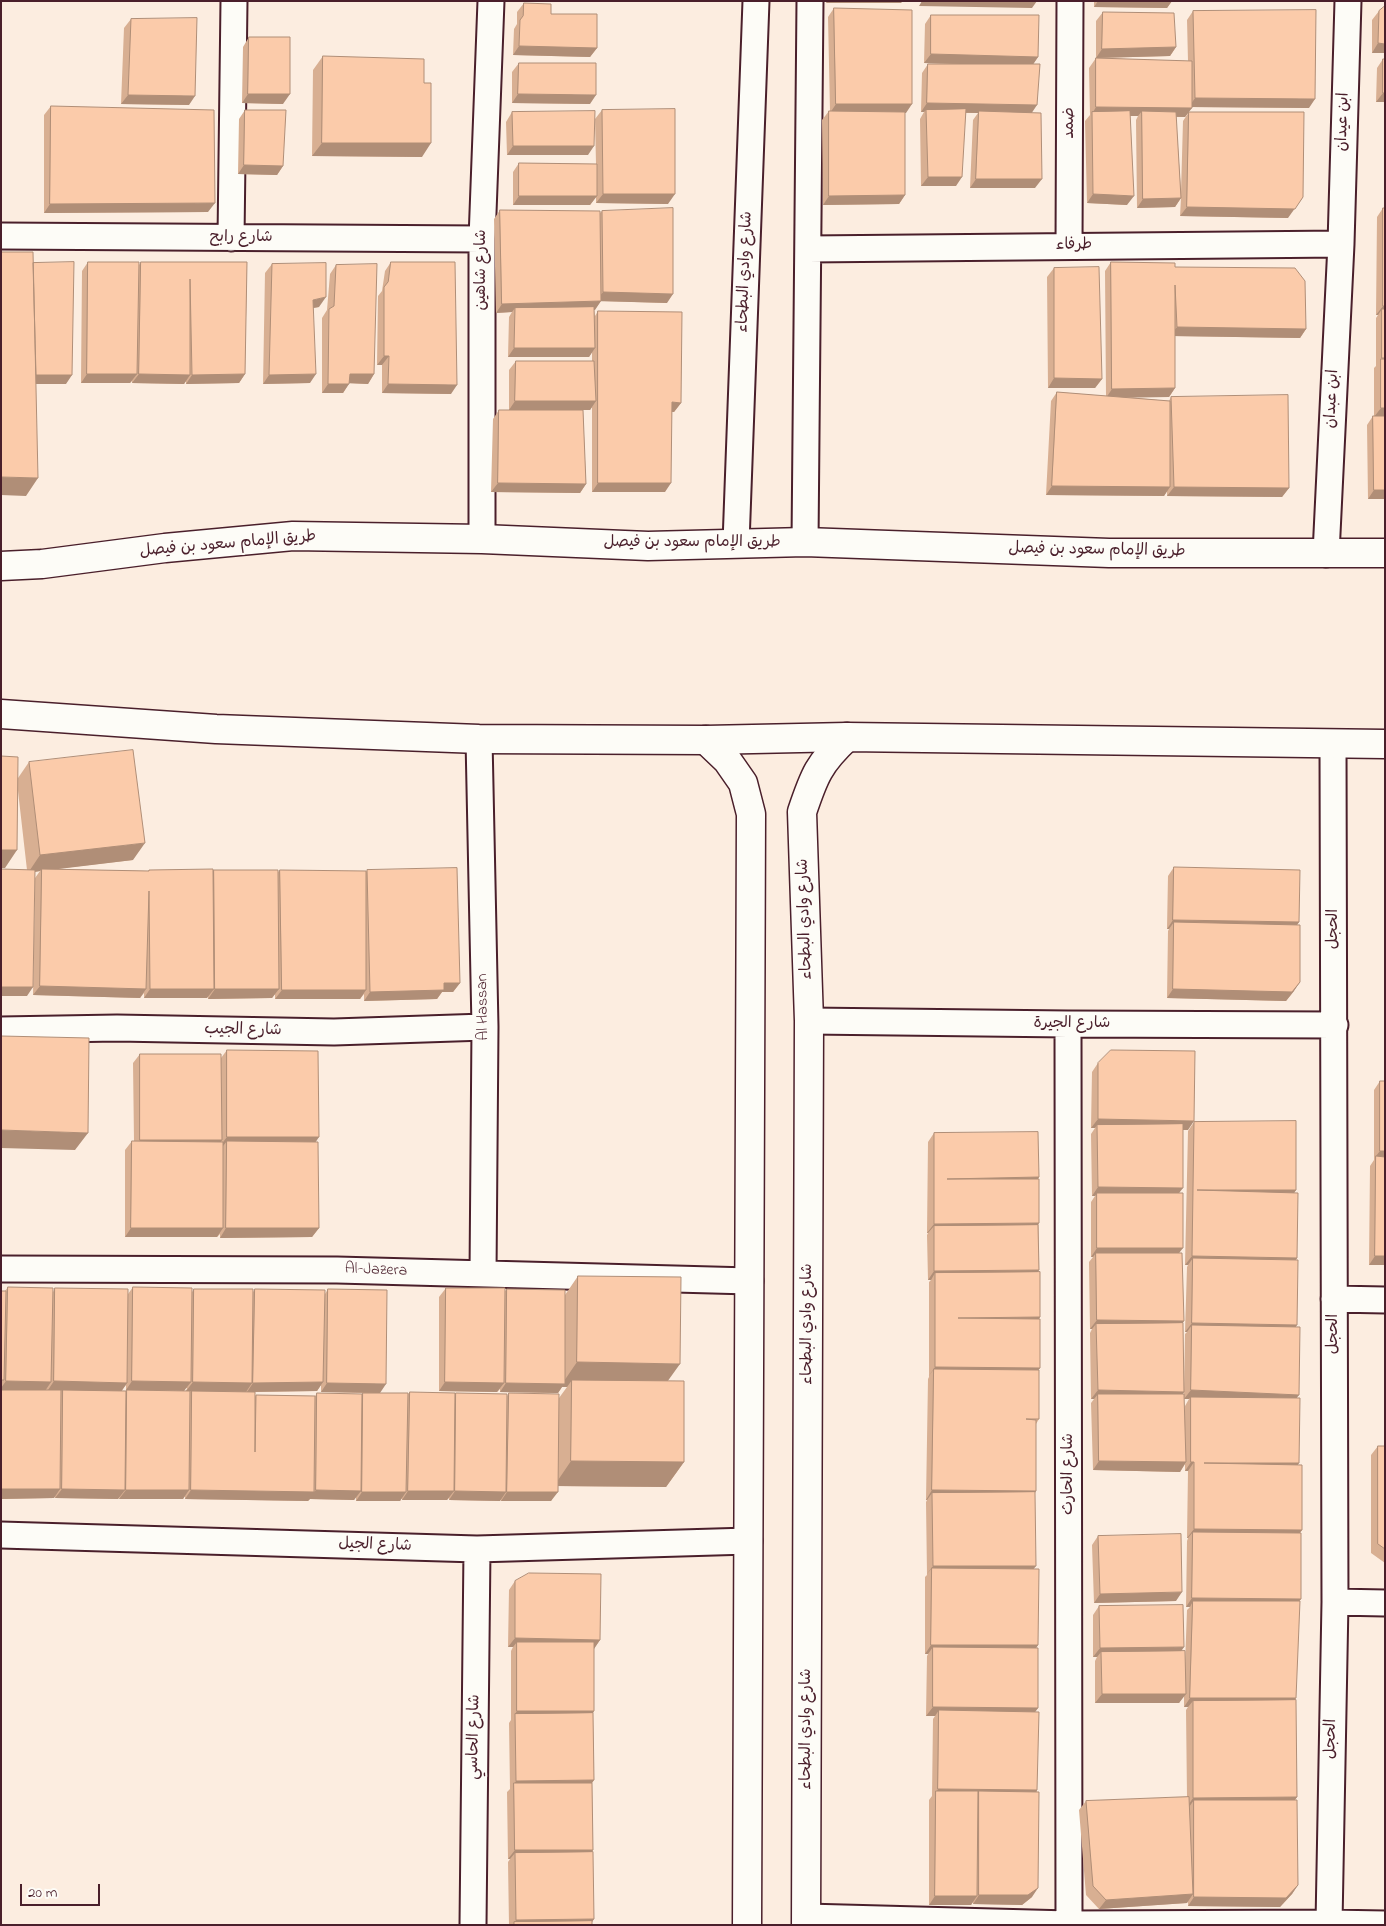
<!DOCTYPE html>
<html>
<head>
<meta charset="utf-8">
<style>
	body { margin:0 }
	#map { position:relative; width:1386px; height:1926px; overflow:hidden; background:#fcede0; font-family:"Indie Flower",sans-serif }
	canvas { display:block }
	.frame { position:absolute; inset:0; border:2px solid #4a1f2b; pointer-events:none }
	.scale { position:absolute; left:20px; top:1884px; width:80px; height:22px; box-sizing:border-box; border:2px solid #4a1f2b; border-top:0; padding-left:6px; font-size:15px; line-height:18px; white-space:nowrap; color:#4a1f2b; -webkit-text-stroke:4px #fdfcf7; paint-order:stroke }
</style>
</head>
<body>
<div id="map">
<canvas width="1386" height="1926"></canvas>
<div class="frame"></div>
<div class="scale">20 m</div>
</div>
<script>
const ctx = document.querySelector('canvas').getContext('2d');
ctx.lineJoin = 'round';
function stroke(path, color, width, dash) { ctx.strokeStyle = color; ctx.lineWidth = width; ctx.lineCap = dash ? 'butt' : 'round'; ctx.setLineDash(dash || []); ctx.stroke(path); }
function fill(path, color) { ctx.fillStyle = color; ctx.fill(path, 'evenodd'); }
function drawText(font, color, halo, rows, align = 'center') {
  ctx.font = font + ' "Indie Flower","Playpen Sans Arabic",sans-serif'; ctx.lineWidth = 4; ctx.setLineDash([]); ctx.textBaseline = 'middle'; ctx.strokeStyle = halo; ctx.fillStyle = color; for (const [text, x, y, turn = 0] of rows) {
    ctx.save(); ctx.translate(x, y); ctx.rotate((+turn || 0) * Math.PI / 180); ctx.textAlign = isNaN(turn) ? turn : align; if (halo) ctx.strokeText(text, 0, 0); ctx.fillText(text, 0, 0); ctx.restore();
  }
}
const minor = new Path2D(`
	M1,236l481,3
	M231,238l3,-237
	M1069,246l1,-245
	M808,249l533,-5
	M482,539v-300l9,-238
	M805,542l5,-541
	M736,543l20,-542
	M1326,554l15,-310 7,-243
	M479,739l6,288 -2,247
	M809,1021l259,3 267,1
	M1068,1024l1,900
	M1,1030l116,-2 217,4 151,-5
	M1,1269l336,1 413,11
	M1334,1299l51,1
	M1,1535l476,14 272,-8
	M1335,1602l50,1
	M806,1917l263,7 260,-1 56,1
	M1329,1923l6,-321 -2,-858
	M473,1925l4,-376`);
const tertiary = new Path2D(`
	M706,740l21,20 16,23 8,31 -4,1111
	M806,1925l3,-904 -7,-209c12,-36 17,-49 45,-75`);
const secondary = new Path2D(`
	M1,566l41,-2 123,-16 128,-12 189,3 166,7 157,-4 304,11h276
	M1,714l215,15 263,10 227,1 141,-3 538,7`);
stroke(minor, '#4a1f2b', 29);
stroke(tertiary, '#4a1f2b', 31);
stroke(secondary, '#4a1f2b', 31);
stroke(minor, '#fdfcf7', 25);
stroke(tertiary, '#fdfcf7', 28);
stroke(secondary, '#fdfcf7', 28);
fill(new Path2D(`
	M1094,1h78l-5,7 -73,-1z
	M524,3l27,11 46,34 -7,9 -77,-2 1,-26 3,-5v-12z
	M834,8l71,105v82l-6,9 -76,1 -1,-85 7,-9h1l-2,-94z
	M1193,11l116,97 -117,-1 -7,10h-9l5,75 2,-71 6,-9 99,106 -108,-2 1,-18 -6,9 -38,1 -1,-88 2,-4h-8l-3,89 -40,-2 -2,-82 5,-6 -1,-47 7,-10 92,3 -1,-41z
	M1379,11l6,42h-13v-33z
	M1103,12l73,35 -6,9 -74,2v-37z
	M931,15l107,42 -5,7 -1,49 3,75h-65l3,-68 5,-7h-12l-10,73h-35l-1,-67 4,-7h-3l1,-39 6,-9h23l-27,-1 1,-39z
	M131,19l58,86 -68,-1 3,-76z
	M249,37l34,67 -41,-1 1,-56z
	M323,56l101,27 -2,74 -110,-1 1,-86z
	M1383,59h2v43h-9l1,-34z
	M519,63l71,41 -78,-1v-31z
	M51,106l157,106 -164,1v-98z
	M245,110l38,56 -6,9 -39,-1 1,-55z
	M602,110l66,94 -72,-1v-6l-6,8h-77v-33l6,-9 77,1 -1,-45z
	M512,112l76,43h-81l-1,-33z
	M1383,208h2v291h-17l-1,-74 6,-9h1v-48l2,-2v-48l2,-3h-2l1,-98z
	M500,210l100,3 2,-2 65,92 -66,-2 -7,9 1,6 3,-5 83,92 -7,9h-2l-7,80h-73v-85l-2,3h-7l3,74 -6,9 -89,-1 2,-73 6,-9h10v-40l7,-9h76v-9l-3,5h-81l1,-40 3,-5 -16,1 -2,-94z
	M88,262l51,3 2,-3h106l-2,112 -6,9 -53,1v-3l-2,3 -52,-1v-2l-2,2h-49l1,-112z
	M391,262l60,132 -69,-1v-28h-5l1,-69 4,-5 3,-20z
	M1111,262l64,5 131,62 -6,9 -125,-2v52l-6,9h-42l42,4 2,-4 118,91 -7,9 -115,-1v-5l-3,5 -118,-1 5,-94 6,-9 49,4 -1,-125z
	M272,264l47,43 -6,1 -3,75 -47,1 2,-111z
	M336,265l38,109 -6,10 -19,-1 -6,10h-21v-75l5,-8 3,-36z
	M1054,268l48,111 -7,9h-47l-1,-111z
	M1,756l17,22 11,-16 104,98 -78,9 93,2 1,-1 64,2 1,-2 64,2 2,-2 86,2 1,-2 93,113 -7,9h-11l-5,7 -73,2v-7l-4,5h-85v-5l-3,4 -64,1v-3l-1,2h-63v-5l-4,5 -107,-3 2,-117 5,-7 -5,1 -8,124v-126l-9,-79 -13,77h-4z
	M1174,867l125,55 -2,3 -3,66 -8,10 -119,-3 1,-67 1,-2h-2l1,-53z
	M227,1050l88,92 4,86 -7,9 -92,1v-4l-3,3h-92v-87l7,-9h2l-1,-78 7,-9 81,4z
	M1098,1063l90,67h-5l-4,63v60l5,68 -2,2 2,66 1,-55 2,-2h-2l2,-65 1,-2h-3l3,-134 6,-9 102,68 -2,3 3,65 -1,2v67l2,137 4,66 -2,3 1,66 -2,2 -4,99 2,97 -2,3 3,85 -6,9 -12,13 -92,-1v-5l-1,2 -88,6 -13,-14 -7,-85 7,-9 101,-4 -1,-87 2,-3h-4v-12l-5,8h-84v-42l2,-4h-4v-42l6,-9 82,45 4,14 2,-55 3,-3h-4l1,-66 1,-3h-1l1,-67h-3v-7l-5,8 -87,-2 -2,-67 3,-4h-3l-1,-66 2,-4h-2l-1,-67 4,-5h-2v-55l4,-6h-3l-1,-62 4,-6h-4l1,-56zM1184,1392v7h5l-4,7v15l-2,-27z
	M1380,1081h5v184h-16l1,-99 4,-6v-70z
	M934,1133l105,44 -1,2 1,91 -2,2 3,45 -1,2 1,49 -2,2 1,49 -3,5v67l-1,2 -2,76 5,76 -2,3 2,60 -3,3 2,79v2l-5,105 -10,8 -49,-1v-2l-2,3h-42v-105l3,-4 1,-77 2,-3h-9l1,-60 1,-2h-3v-77l2,-2 -1,-73 1,-2h-1l2,-121 1,-2v-95l2,-2h-3l-1,-45 1,-2h-1l1,-91z
	M578,1276l90,105 16,81 -18,25 -108,-1 -7,15h-50v-2l-1,2 -51,-1v-2l-2,2h-45v-2l-2,3h-44v-4l-2,3 -44,-1 -2,2 -123,-2v-3l-2,3h-64l1,-2 -2,2 -63,-1v-2l-1,2 -53,1v-208h4l3,-4 45,5 2,-4 73,6 5,-7 59,5 2,-3 59,3 2,-3 70,5 3,-5 52,104 28,1 2,-2 45,4 1,-3 51,3 2,-3 50,5 8,-11h-5l-4,6 -58,-1v-3l-3,3 -58,-1v-94l7,-9 59,3 2,-2 58,6zM126,1385v5l61,-2 -1,3 -59,-1 -1,2 -5,-1zM321,1385v7l42,1 -1,2 -45,-2 -2,3 -59,-1 -1,2v-5l62,-1z
	M1378,1446h7v117l-14,-10v-98z
	M1098,1536l78,65 -82,2 -2,-58z
	M515,1581l85,59 -6,8v63l-1,2 1,67 -2,3 1,67 -2,2 3,67 -2,3v3h-83l-1,-63 2,-3h-2l-1,-67 3,-3 -1,-66 2,-3v-69l2,-4h-5l1,-57z`), '#d8af92');
fill(new Path2D(`
	M827,1h76l-2,2h-75z
	M922,1h115l-5,7 -113,-2z
	M1098,1h74l-5,7 -73,-1z
	M1378,43l7,1v9h-13z
	M519,46l78,2 -7,9 -77,-2z
	M1176,47l-6,9 -74,2 6,-9z
	M931,54l107,3 -6,9 -108,-3z
	M1383,93h2v9h-9z
	M248,94h42l-7,10 -41,-1z
	M518,94l78,1 -6,9 -78,-1z
	M128,95l67,1 -6,9 -68,-1z
	M1195,98l120,1 -6,9 -120,-1z
	M927,103l110,2 -6,9 -52,-3 -1,2 -52,-1v-2l-2,2h-3z
	M836,104h76l-6,9h-76z
	M1096,107l96,1 -7,9 -43,-1v-5l-4,5h-46v-2z
	M322,143h109l-9,14 -110,-1z
	M513,146h81l-6,9h-81z
	M244,165l39,1 -6,9 -39,-1z
	M928,177h34l-6,9h-35z
	M976,179h66l-7,9h-65z
	M603,194h72l-7,10 -72,-1z
	M1093,194l41,2 -7,9 -40,-2z
	M905,195l-6,9 -76,1 6,-9z
	M519,196h78l-7,9h-77z
	M1303,197l-15,21 -108,-2 7,-9z
	M1181,198l-6,9 -38,1 6,-9z
	M215,203l-7,9 -164,1 6,-9z
	M603,292l70,2 -6,9 -71,-2z
	M326,297l-7,10 -12,2 6,-9z
	M601,301l-6,9 -80,2v-4l-3,4 -16,1 6,-9z
	M1383,306h2v9l-3,-6 -4,6h-2z
	M1177,327l129,2 -6,9 -130,-2z
	M514,348h81l-6,9h-81z
	M384,356h5l-7,9h-5z
	M87,374h50l-7,9h-49z
	M139,374l51,1 -6,9 -52,-1z
	M245,374l-6,9 -53,1 6,-9z
	M316,374l-6,9 -47,1 6,-9z
	M350,374h24l-6,10 -24,-1z
	M30,375h42l-6,9h-42z
	M1054,378l48,1 -7,9h-47z
	M328,384h21l-6,9h-21z
	M388,384l69,1 -6,9 -69,-1z
	M1175,388l-6,9 -63,1 6,-9z
	M515,401h81l-6,9h-81z
	M672,402l9,1 -7,9 -9,-1z
	M1381,408h4v10l-11,-1z
	M1,477l37,1 -12,18 -25,-1z
	M498,483l88,1 -6,9 -89,-1z
	M598,483h73l-6,9h-73z
	M1052,486l118,1 -6,9 -118,-1z
	M1174,487l115,1 -7,9 -115,-1z
	M1374,490h11v9h-17z
	M145,843l-12,17 -91,11v-2l-2,2 -12,2 12,-18z
	M1,850h16l-12,18h-4z
	M1173,920l126,2 -7,10 -118,-10 -5,7h-2z
	M1300,982l-6,9 -8,10 -119,-3 6,-9z
	M444,983h16l-7,9h-11l-5,7 -73,2 6,-9z
	M40,986l106,3 -6,9 -107,-3z
	M1,987h32l-6,9h-26z
	M150,989h64l-7,9h-63z
	M215,989h64l-7,9 -64,1z
	M282,990h84l-6,9h-85z
	M1098,1119l96,2 -6,9 -91,-1v-4l-2,3h-4z
	M1,1130l87,3 -13,17 -74,-2z
	M227,1137h92l-6,9 -86,-5 -4,5h-3z
	M140,1140h82l-6,9h-82z
	M1380,1151h5v9l-9,-4z
	M1039,1177l-6,10 -86,-8z
	M1098,1187l85,1 -7,9 -79,-4 -2,3h-3z
	M1197,1190h99l-6,9z
	M1039,1223l-7,10 -98,-7 -6,7h-1l7,-9z
	M131,1228h92l-6,9h-92z
	M226,1228h93l-7,9 -92,1z
	M1097,1248h86l-7,9 -80,-4 -3,4h-2z
	M1192,1256l105,2 -6,9 -98,-9 -5,7h-3z
	M1375,1256h10v9h-16z
	M1039,1270l-6,9 -98,-6 -4,7h-3l6,-9z
	M1040,1317l-6,9 -76,-8z
	M1097,1320l87,1 -7,9 -81,-6 -4,5h-2z
	M1192,1323l105,2 -6,9 -99,-9 -5,7h-2z
	M577,1362l103,2 -18,25 -90,-9 -5,7h-5l-4,6 -58,-1 6,-9 56,1z
	M935,1367l105,1 -7,9 -99,-8 -6,8z
	M6,1381l45,1 -6,9 -44,-1v-2z
	M54,1381l73,2 -6,9 -73,-2z
	M132,1381l59,1 -7,9 -58,-1z
	M193,1382l59,1 -6,9 -60,-1z
	M323,1382l-6,9 -70,1 6,-9z
	M445,1382l59,1 -7,9 -58,-1z
	M327,1383l59,1 -6,9 -59,-1z
	M1098,1390l86,2 -6,9 -80,-7 -4,5h-3z
	M1191,1390l108,5 -7,9 -101,-7 -2,2h-5z
	M571,1461l113,1 -18,25 -112,-1z
	M1099,1461l87,1 -6,10 -87,-2z
	M1191,1462h3l-6,9h-3z
	M1204,1463h95l-6,9z
	M1,1489h59l-6,9 -53,1z
	M62,1489l63,1 -7,9 -63,-1z
	M126,1490h63l-6,9h-64z
	M191,1490l123,2 2,-2 45,1 -7,9 -44,-1 -2,2 -123,-2z
	M932,1490l104,1 -7,9 -97,-7 -5,7h-1z
	M408,1491h46l-7,9h-45z
	M455,1491l51,1 -6,9 -51,-1z
	M362,1492h44l-6,9h-44z
	M507,1492h51l-7,9h-50z
	M1194,1529l108,1 -7,9 -102,-7 -5,6h-1z
	M933,1566h103l-7,9 -97,-7 -6,7z
	M1182,1592l-6,9 -82,2 6,-9z
	M1192,1598l109,1 -7,9 -101,-7 -3,6h-4z
	M515,1638l85,2 -6,9 -77,-7 -4,5h-5z
	M931,1645h107l-6,10 -99,-8 -5,7h-3z
	M1184,1647l-6,9 -77,-4 -4,5h-4l7,-9z
	M1102,1694h84l-7,9h-84z
	M1190,1698h106l-6,9 -97,-6 -5,6h-4z
	M933,1707l105,1 -7,10 -92,-8 -4,6h-9z
	M517,1711h77l-6,9 -73,-6 -4,6z
	M594,1780l-6,9 -74,-5 2,-3z
	M938,1789l99,1 -6,9 -52,-8 -5,8 -38,-6z
	M1297,1797l-7,10 -96,-7 -5,7h-2l6,-9z
	M515,1850h78l-7,9 -71,-6 -5,6h-2z
	M1298,1885l-6,9 -12,13 -92,-1 6,-9z
	M1038,1888l-6,9 -10,8 -49,-1 6,-9z
	M1193,1894l-6,9 -88,6 7,-9z
	M935,1896h42l-6,9h-42z
	M594,1919l-4,6 -76,-2 2,-3z`), '#b08e77');
const building = new Path2D(`
	M524,3l27,1v10h46v34l-78,-2 1,-26 3,-4z
	M1385,6v38l-7,-1 1,-32z
	M834,8l78,2v94h-76z
	M1316,10l-1,89 -120,-1 -2,-87z
	M1103,12l71,1 2,34 -74,2z
	M931,15h108l-1,42 -107,-3z
	M197,18l-2,78 -67,-1 3,-76z
	M249,37h41v57h-42z
	M323,56l101,3v24h7v60h-109z
	M1096,58l96,3v47l-96,-1z
	M1383,59h2v34h-2z
	M519,63h77v32l-78,-1z
	M928,64h112l-3,41 -110,-2z
	M51,106l163,4 1,93 -165,1z
	M675,109v85h-72l-1,-84z
	M966,109l-4,68h-34l-2,-67z
	M245,110h41l-3,56 -39,-1z
	M595,111l-1,35h-81l-1,-34z
	M829,111l76,1v83l-76,1z
	M979,111l62,2 1,66h-66z
	M1130,111l4,85 -41,-2 -1,-82z
	M1142,111l34,1 5,86 -38,1z
	M1189,112h115l-1,85 -8,12 -108,-2z
	M519,163l78,1v32h-78z
	M673,208v86l-70,-2 -1,-81z
	M1383,208h2v98h-2z
	M500,210l100,1 1,90 -99,3z
	M1,252h32l5,226 -37,-1z
	M74,262l-2,113h-36l-3,-112z
	M88,262h51l-2,112h-50z
	M141,262h106l-2,112 -53,1 -2,-96v96l-51,-1z
	M391,262h64l2,123 -69,-1 1,-28h-5v-69l4,-5z
	M1111,262l64,1v4l120,1 10,13 1,48 -129,-2 -2,-42v103l-63,1z
	M326,263v34l-13,3 3,74 -47,1 3,-111z
	M377,264l-3,110h-24l-1,10h-21l1,-75 5,-3 2,-41z
	M1099,267l3,112 -48,-1v-110z
	M594,307l1,41h-81l1,-40z
	M1382,309h3v49h-3z
	M598,311l84,1 -1,91 -9,-1 -1,81h-73z
	M1381,359h4v49h-4z
	M516,361h78l2,40h-81z
	M1057,392l113,9v86l-118,-1z
	M1288,395l1,93 -115,-1 -3,-90z
	M499,410h84l3,74 -88,-1z
	M1373,416h12v74h-11z
	M133,750l12,93 -105,12 -11,-93z
	M1,756l17,1 -1,93h-16z
	M1174,867l126,3 -1,52 -126,-2z
	M457,868l3,115h-16v7l-74,2 -3,-122z
	M1,869l34,1 -2,117h-32z
	M42,869l107,2v-1l64,-1 1,120h-64l-1,-98 -3,98 -106,-3z
	M214,870h64l1,119h-64z
	M280,870l86,1v119h-84z
	M1174,922l126,3v57l-8,10 -119,-3z
	M1,1036l88,2 -1,95 -87,-3z
	M227,1050l91,1 1,86h-92z
	M1111,1050l84,1 -1,70 -96,-2v-56z
	M140,1054h81l1,86h-82z
	M1380,1081h5v70h-5z
	M1296,1121v69h-99l101,3 -1,65 -105,-2 2,-134z
	M1183,1124v64l-85,-1 -1,-62z
	M1038,1132l1,45 -92,2h92v44l-105,1v-91z
	M132,1141l91,1v86h-92z
	M227,1141l91,1 1,86h-93z
	M1376,1156l9,1v99h-10z
	M1097,1193h86v55h-86z
	M1038,1225l1,45 -105,1v-45z
	M1096,1253h86l2,68 -87,-1z
	M1193,1258l105,2 -1,65 -105,-2z
	M1040,1272v45l-82,1 82,1v49l-105,-1v-94z
	M578,1276l103,1 -1,87 -103,-2z
	M8,1287l45,1 -2,94 -45,-1z
	M133,1287l59,1 -1,94 -59,-1z
	M55,1288l73,1 -1,94 -73,-2z
	M446,1288h59l-1,95 -59,-1z
	M194,1289h59l-1,94 -59,-1z
	M255,1289l70,1 -2,92 -70,1z
	M328,1289l59,1 -1,94 -59,-1z
	M507,1289l58,1v94l-59,-1z
	M1,1291h5l-2,89h-3z
	M1183,1323l1,69 -86,-2 -2,-66z
	M1192,1325l108,2 -1,68 -108,-5z
	M934,1369l105,1v49h-13l10,1v71l-104,-1z
	M572,1380l112,1v81l-113,-1z
	M1,1390h60l-1,99h-59z
	M63,1390l63,1 -1,99 -63,-1z
	M127,1390l63,1 -1,99h-63z
	M192,1391l63,1v60l1,-57 59,1 -1,96 -123,-2z
	M410,1392l45,1 -1,98h-46z
	M317,1393l45,1 -1,97 -45,-1z
	M363,1393h45l-2,99h-44z
	M456,1393l51,1 -1,98 -51,-1z
	M509,1393l50,1 -1,98h-51z
	M1098,1394h86l2,68 -87,-1z
	M1191,1397l109,1 -1,65h-95l98,2v65l-108,-1v-67h-3z
	M1378,1446h7v103l-7,-5z
	M1035,1492l1,74h-103l-1,-73z
	M1193,1532l108,1v66l-109,-1z
	M1181,1534l1,58 -82,2 -2,-58z
	M932,1568l107,1 -1,76h-107z
	M529,1573l72,1 -1,66 -85,-2v-57z
	M1193,1601h107l-4,97h-106z
	M1183,1605l1,42 -84,1 -1,-42z
	M517,1642h77v69h-77z
	M933,1647l105,1v60l-105,-1z
	M1185,1651l1,43h-84l-1,-42z
	M1296,1700l1,97 -104,1v-97z
	M939,1710l100,2 -2,78 -99,-1z
	M593,1713l1,67 -78,1 -1,-67z
	M514,1783h78l1,67h-78z
	M936,1791h42l-1,105h-42z
	M979,1791l60,1 -1,96 -10,7h-49z
	M1189,1797l4,97 -87,6 -13,-14 -7,-85z
	M1194,1800h103l1,85 -12,13 -92,-1z
	M593,1852l1,67 -78,1 -1,-67z
	M592,1921v4h-78v-3z`);
fill(building, '#fbcbaa');
stroke(building, '#b08e77', 1);
drawText('16px', '#4a1f2b', '#fdfcf7', [
	["ابن عيدان",1344,122,-88],
	["ضمد",1070,123,-90],
	["شارع رابح",241,238],
	["طرفاء",1074,246,-1],
	["شارع شاهين",482,270,-90],
	["شارع وادي البطحاء",746,272,-88],
	["ابن عبدان",1333,399,-87],
	["طريق الإمام سعود بن فيصل",692,543],
	["طريق الإمام سعود بن فيصل",228,545,-5],
	["طريق الإمام سعود بن فيصل",1097,551,1],
	["شارع وادي البطحاء",806,919,-92],
	["الحجل",1334,929,-90],
	["Al Hassan",484,1007,-91],
	["شارع الجيرة",1072,1024],
	["شارع الجيب",243,1031,1],
	["Al-Jazera",376,1271,2],
	["شارع وادي البطحاء",808,1324,-90],
	["الحجل",1334,1334,-90],
	["شارع الحارث",1069,1474,-90],
	["شارع الجيل",375,1546,2],
	["شارع وادي البطحاء",807,1729,-90],
	["شارع الحاسي",475,1737,-89],
	["الحجل",1332,1739,-89]
]);
</script>
</body>
</html>
